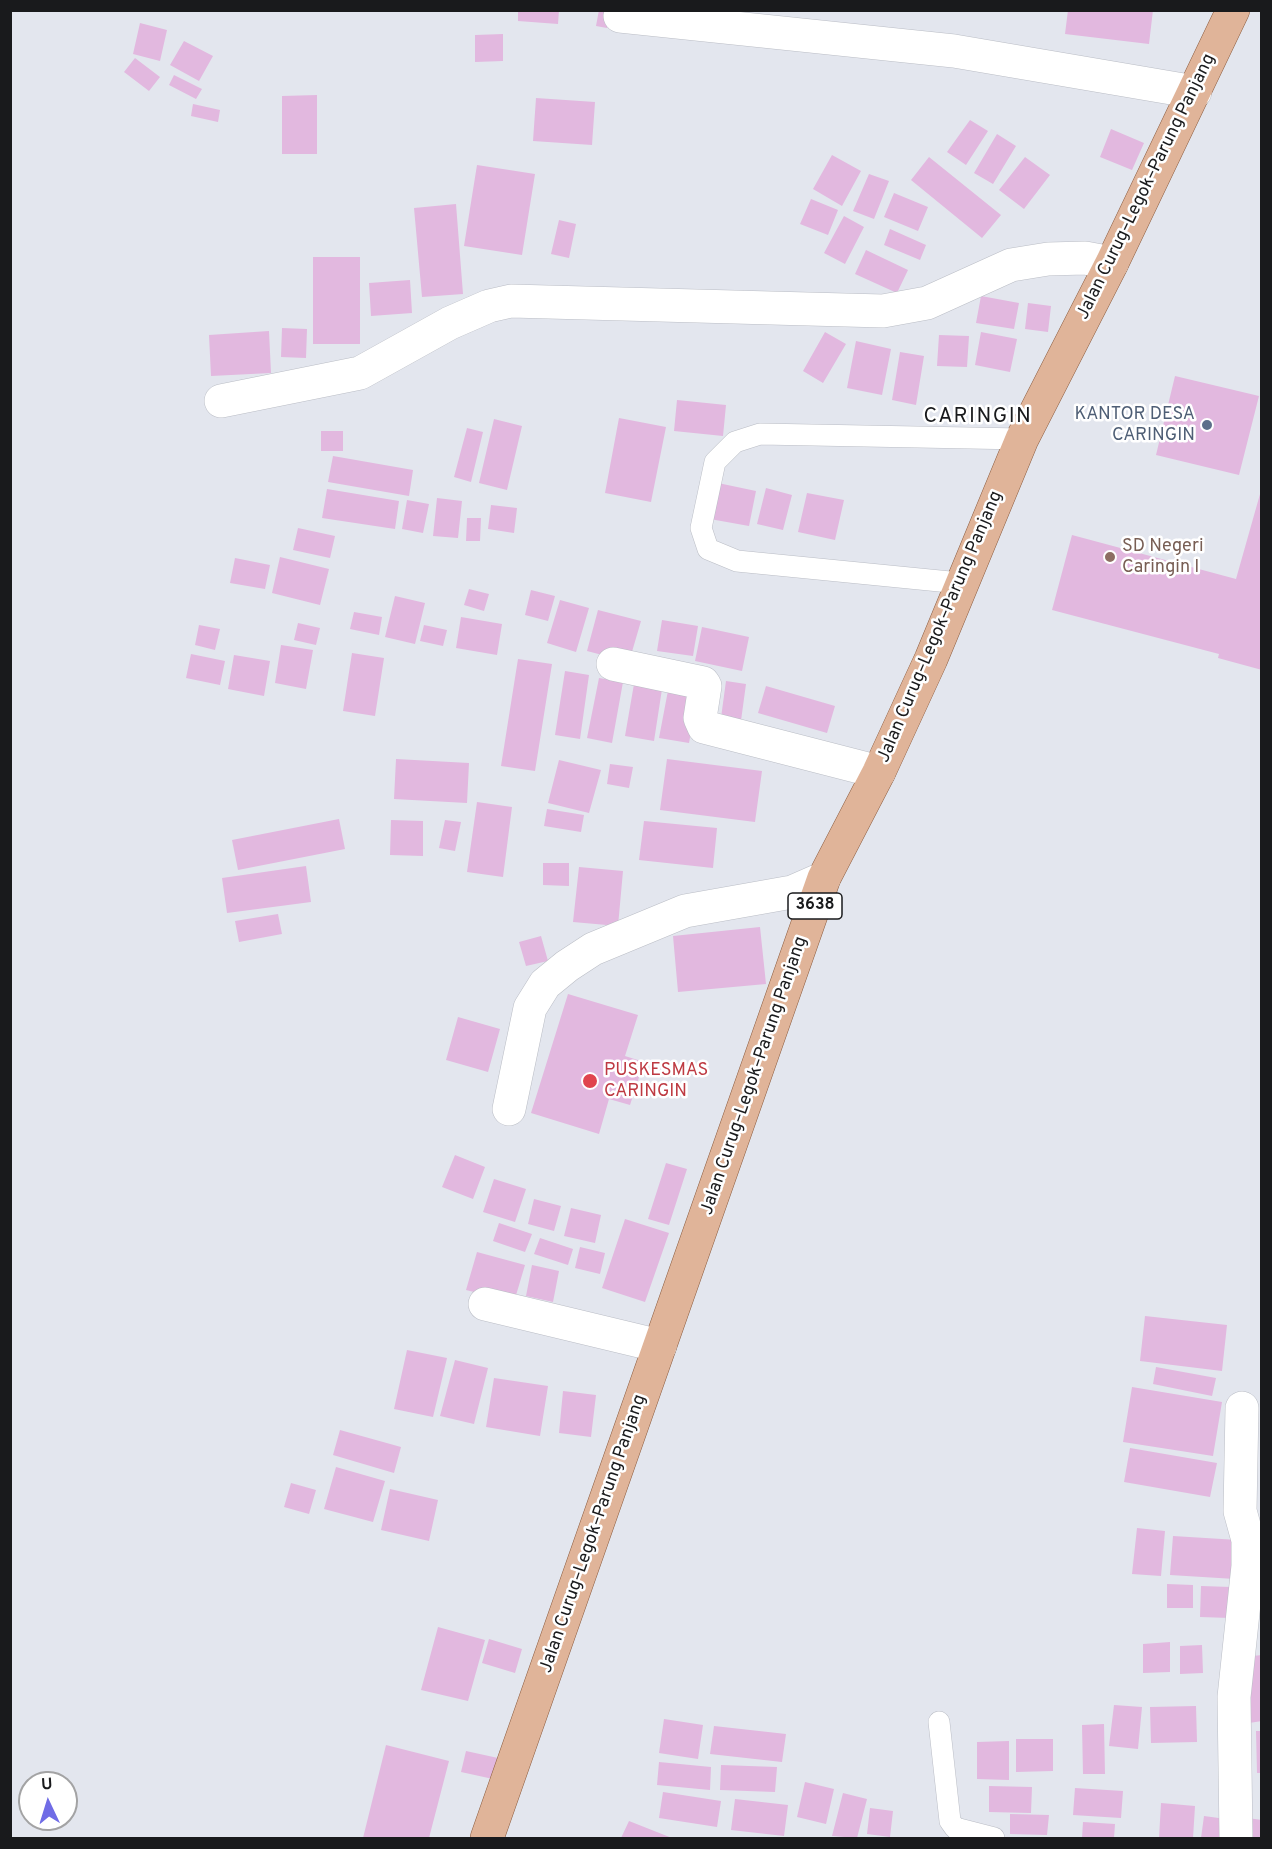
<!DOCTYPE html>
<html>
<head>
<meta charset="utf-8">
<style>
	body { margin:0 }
	#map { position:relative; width:1272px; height:1849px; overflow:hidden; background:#e3e6ee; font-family:Overpass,sans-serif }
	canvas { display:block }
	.frame { position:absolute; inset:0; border:12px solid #191a1c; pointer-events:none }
	.north { position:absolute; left:18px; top:1771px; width:60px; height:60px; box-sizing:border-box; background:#fff; border:2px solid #a3a3a4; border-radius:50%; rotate:356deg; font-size:16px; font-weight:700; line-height:24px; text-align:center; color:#191a1c }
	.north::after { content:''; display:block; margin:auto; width:21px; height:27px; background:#706ce6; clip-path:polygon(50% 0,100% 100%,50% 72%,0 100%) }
</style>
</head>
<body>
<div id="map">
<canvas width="1272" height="1849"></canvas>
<div class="frame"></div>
<div class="north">U</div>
</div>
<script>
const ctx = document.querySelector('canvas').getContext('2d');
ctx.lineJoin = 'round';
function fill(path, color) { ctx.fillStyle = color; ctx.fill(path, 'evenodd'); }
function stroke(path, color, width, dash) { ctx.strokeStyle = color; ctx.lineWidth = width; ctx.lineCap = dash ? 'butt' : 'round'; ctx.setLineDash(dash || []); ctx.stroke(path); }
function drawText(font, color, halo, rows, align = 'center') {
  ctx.font = font + ' Overpass,sans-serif'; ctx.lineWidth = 5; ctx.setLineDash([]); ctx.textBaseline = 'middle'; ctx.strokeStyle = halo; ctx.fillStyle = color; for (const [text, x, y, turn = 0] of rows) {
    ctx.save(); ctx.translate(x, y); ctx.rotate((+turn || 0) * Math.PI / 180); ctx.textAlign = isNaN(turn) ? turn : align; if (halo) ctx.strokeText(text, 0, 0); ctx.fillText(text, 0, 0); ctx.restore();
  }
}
fill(new Path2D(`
	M518,10h41l-1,14 -40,-3z
	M599,10h12l-4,18 -11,-2z
	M1068,10h85l-4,34 -84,-10z
	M140,23l27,7 -7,31 -27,-7z
	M503,34v27l-28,1v-27z
	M184,41l29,15 -14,25 -29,-16z
	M135,58l25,19 -11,14 -25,-19z
	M174,75l28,14 -6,10 -27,-14z
	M317,95v59h-35v-58z
	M536,98l59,4 -3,43 -59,-4z
	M193,104l27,6 -2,12 -27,-6z
	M970,120l18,11 -22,34 -19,-13z
	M1111,129l33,14 -12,27 -32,-13z
	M997,134l19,12 -23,38 -19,-11z
	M832,155l29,16 -19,35 -29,-17z
	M929,157l72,58 -19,23 -71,-58z
	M1025,157l25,18 -26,34 -25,-19z
	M477,165l58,9 -13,81 -58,-9z
	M869,174l20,7 -15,38 -21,-8z
	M894,193l34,14 -10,24 -34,-14z
	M811,199l27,11 -10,25 -28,-11z
	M456,204l7,90 -41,3 -8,-89z
	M844,216l20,11 -19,37 -21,-11z
	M559,220l17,4 -7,34 -18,-4z
	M890,229l36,16 -6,15 -36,-15z
	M866,250l42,20 -11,23 -42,-19z
	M313,257h47v87h-47z
	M410,280l2,33 -41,3 -2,-33z
	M981,296l38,7 -5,26 -38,-6z
	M1028,303l23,3 -3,26 -23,-3z
	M282,328l25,1 -1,29 -25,-1z
	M269,331l2,42 -60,3 -2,-41z
	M825,332l21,12 -23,39 -20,-12z
	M981,332l36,7 -7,33 -35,-7z
	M939,335l30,1 -2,31 -30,-1z
	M856,341l35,8 -9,46 -35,-7z
	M900,352l24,4 -8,49 -24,-5z
	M1175,376l84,20 -20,79 -83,-20z
	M677,400l49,5 -3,31 -49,-5z
	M619,418l47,9 -15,75 -46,-9z
	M494,419l28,7 -15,64 -28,-7z
	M467,428l16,4 -12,50 -17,-5z
	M321,431h22v20h-22z
	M333,456l80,14 -4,26 -81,-14z
	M718,483l38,8 -7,35 -39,-7z
	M1262,487v183l-44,-12 1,-4 -167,-44 20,-75 164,44z
	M766,488l26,7 -9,35 -26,-6z
	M327,489l72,12 -4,28 -73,-11z
	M807,493l37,7 -9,40 -37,-8z
	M437,498l25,3 -4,37 -25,-2z
	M407,500l22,4 -6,29 -21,-4z
	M491,505l26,3 -3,25 -26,-4z
	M467,518h14l-1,23h-14z
	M298,528l37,8 -5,22 -37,-8z
	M280,557l49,12 -9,36 -48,-12z
	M235,558l35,7 -5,24 -35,-6z
	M469,589l20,5 -5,17 -20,-6z
	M531,590l24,6 -7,25 -23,-6z
	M395,596l30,7 -10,41 -30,-7z
	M560,600l29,8 -13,44 -29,-9z
	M598,610l43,11 -12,41 -42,-11z
	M354,612l28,5 -3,18 -29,-6z
	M461,617l41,7 -5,31 -41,-7z
	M662,620l36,6 -5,30 -36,-5z
	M298,623l22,5 -4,17 -22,-5z
	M199,625l21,4 -5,21 -20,-5z
	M424,625l23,5 -4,16 -23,-5z
	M702,627l47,10 -7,34 -47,-10z
	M281,645l32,5 -7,39 -31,-6z
	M352,653l32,5 -9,58 -32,-5z
	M191,654l34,7 -5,24 -34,-7z
	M234,655l36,6 -6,35 -36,-7z
	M518,659l34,5 -17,107 -34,-5z
	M565,671l24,4 -9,64 -25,-4z
	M599,678l24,4 -11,61 -25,-5z
	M670,680l30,5 -11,58 -30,-5z
	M726,681l20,3 -6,44 -20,-3z
	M634,684l28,5 -8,52 -29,-5z
	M766,686l69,20 -8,27 -69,-20z
	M396,759l73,4 -2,40 -73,-4z
	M667,759l95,12 -7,51 -95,-12z
	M559,760l42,10 -12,43 -41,-10z
	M610,764l23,3 -4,21 -22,-4z
	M477,802l35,5 -9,70 -36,-5z
	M547,809l37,6 -3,17 -37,-6z
	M339,819l6,30 -107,21 -6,-30z
	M391,820l32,1v35l-33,-1z
	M445,820l16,2 -6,29 -16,-3z
	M644,821l73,7 -4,40 -74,-8z
	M543,863h26v23l-26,-1z
	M306,866l5,36 -84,11 -5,-35z
	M579,867l44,4 -5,55 -45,-4z
	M278,914l4,20 -43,8 -4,-21z
	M760,927l6,57 -88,8 -5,-56z
	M541,936l7,25 -22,5 -7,-24z
	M568,994l70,21 -13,41 19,6 -14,43 -21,-6 -10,35 -68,-21z
	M458,1017l42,12 -12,43 -42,-12z
	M455,1155l30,12 -12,32 -31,-12z
	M666,1163l21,6 -18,56 -21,-6z
	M494,1179l32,10 -11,33 -32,-10z
	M534,1199l27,7 -7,25 -26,-7z
	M571,1208l30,7 -6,28 -31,-7z
	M625,1219l44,14 -24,69 -43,-14z
	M499,1223l33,11 -7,18 -32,-11z
	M540,1238l33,11 -5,16 -34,-11z
	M580,1247l25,6 -5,21 -25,-6z
	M477,1252l48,13 -11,37 -48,-12z
	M532,1265l27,6 -6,31 -27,-6z
	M1145,1316l82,9 -5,46 -82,-10z
	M407,1350l40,8 -14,59 -39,-8z
	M455,1360l33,8 -14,56 -34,-8z
	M1156,1367l60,11 -4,18 -59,-12z
	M494,1378l54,8 -8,50 -54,-9z
	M1132,1387l90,15 -9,54 -90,-14z
	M563,1391l33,4 -5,42 -32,-4z
	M340,1430l61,17 -7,26 -61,-18z
	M1130,1448l87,15 -7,34 -86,-15z
	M336,1467l49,14 -12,41 -49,-13z
	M291,1483l25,7 -7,24 -25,-7z
	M390,1489l48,11 -9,41 -48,-11z
	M1137,1528l28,3 -4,45 -29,-2z
	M1173,1536l65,4 -3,39 -65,-4z
	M1167,1584l26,1v23h-26z
	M1201,1586l30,1 -1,31 -30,-1z
	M438,1627l47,13 -17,61 -47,-11z
	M489,1639l33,10 -7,24 -33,-10z
	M1170,1642v30l-27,1v-29z
	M1202,1645l1,28 -23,1v-28z
	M1262,1655v66l-13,2 -6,-66z
	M1114,1705l28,2 -4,42 -29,-3z
	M1196,1706l1,36 -46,1 -1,-36z
	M664,1719l39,6 -5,34 -39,-6z
	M1104,1724l1,50h-22l-1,-49z
	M714,1726l72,8 -4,28 -72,-8z
	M1256,1731h6v42h-5z
	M1016,1739h37v32l-37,1z
	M1009,1741v39l-32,-1v-37z
	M386,1745l63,16 -20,77h-66z
	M466,1751l32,7 -5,21 -32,-7z
	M659,1762l52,5 -1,23 -53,-5z
	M721,1765l56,2 -2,25 -55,-2z
	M805,1782l29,7 -8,35 -29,-7z
	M989,1786l43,1 -1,26 -42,-1z
	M1075,1788l48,3 -2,27 -48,-3z
	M663,1792l58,9 -4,26 -58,-9z
	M843,1793l24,6 -10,39 -25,-2z
	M735,1799l53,6 -4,31 -53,-6z
	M1161,1803l34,3 -2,32h-34z
	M870,1808l23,3 -3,26 -23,-3z
	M1010,1814l39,1 -2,20 -37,-1z
	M1204,1816l22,3 -2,19h-23z
	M1240,1817l22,3v18h-23z
	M629,1821l43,17h-51z
	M1083,1822l32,2 -1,14h-32z`), '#e2b8df');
const lane = new Path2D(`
	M960,583l-223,-22 -29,-12 -7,-21 14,-66 20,-20 25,-8 262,5
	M939,1722l11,99 5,7 39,10`);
const street = new Path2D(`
	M620,16l334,35 241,41
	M221,401l139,-28 90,-50 39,-17 22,-5 372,10 44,-8 84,-38 37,-6 37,-1 27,5
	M613,664l90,19 2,3 -5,32 4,9 175,45
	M509,1109l21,-101 15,-24 22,-18 26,-17 92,-38 107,-19 32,-14
	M485,1304l175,42
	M1236,1838l-2,-141 14,-131v-26l-8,-29 2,-103`);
const primary = new Path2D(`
	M487,1838l337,-960 55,-106 52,-113 91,-220 90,-176 121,-253`);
stroke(lane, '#babdc5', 22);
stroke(street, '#babdc5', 34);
stroke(primary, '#8d5e41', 34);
stroke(lane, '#fff', 21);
stroke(street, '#fff', 33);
stroke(primary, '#e0b499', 33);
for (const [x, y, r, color] of [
	[1207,425,6,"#5c6f8a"],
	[1110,557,6,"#8d6e63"],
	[590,1081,8,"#e0444e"]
]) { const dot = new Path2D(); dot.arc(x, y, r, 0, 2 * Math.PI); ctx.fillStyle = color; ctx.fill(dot); stroke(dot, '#fff', 2); }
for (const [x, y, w] of [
	[815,906,54]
]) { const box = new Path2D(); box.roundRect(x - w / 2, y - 13, w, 26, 4.5); ctx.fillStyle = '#fff'; ctx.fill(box); stroke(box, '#191a1c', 1.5); }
drawText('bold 16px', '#191a1c', null, [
	["3638",815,906]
]);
drawText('18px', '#191a1c', '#fff', [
	["Jalan Curug–Legok–Parung Panjang",1147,187,-64],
	["Jalan Curug–Legok–Parung Panjang",941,627,-67],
	["Jalan Curug–Legok–Parung Panjang",755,1076,-71],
	["Jalan Curug–Legok–Parung Panjang",594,1534,-71]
]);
drawText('18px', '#4e5e75', '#fff', [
	["KANTOR DESA",1195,415],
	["CARINGIN",1195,436]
], 'right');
drawText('18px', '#785e54', '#fff', [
	["SD Negeri",1122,547],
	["Caringin I",1122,568]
], 'left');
drawText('18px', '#be3a42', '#fff', [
	["PUSKESMAS",604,1071],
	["CARINGIN",604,1092]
], 'left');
ctx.letterSpacing = '1.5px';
drawText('21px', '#191a1c', '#fff', [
	["CARINGIN",978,418]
]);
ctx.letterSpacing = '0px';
</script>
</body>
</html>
